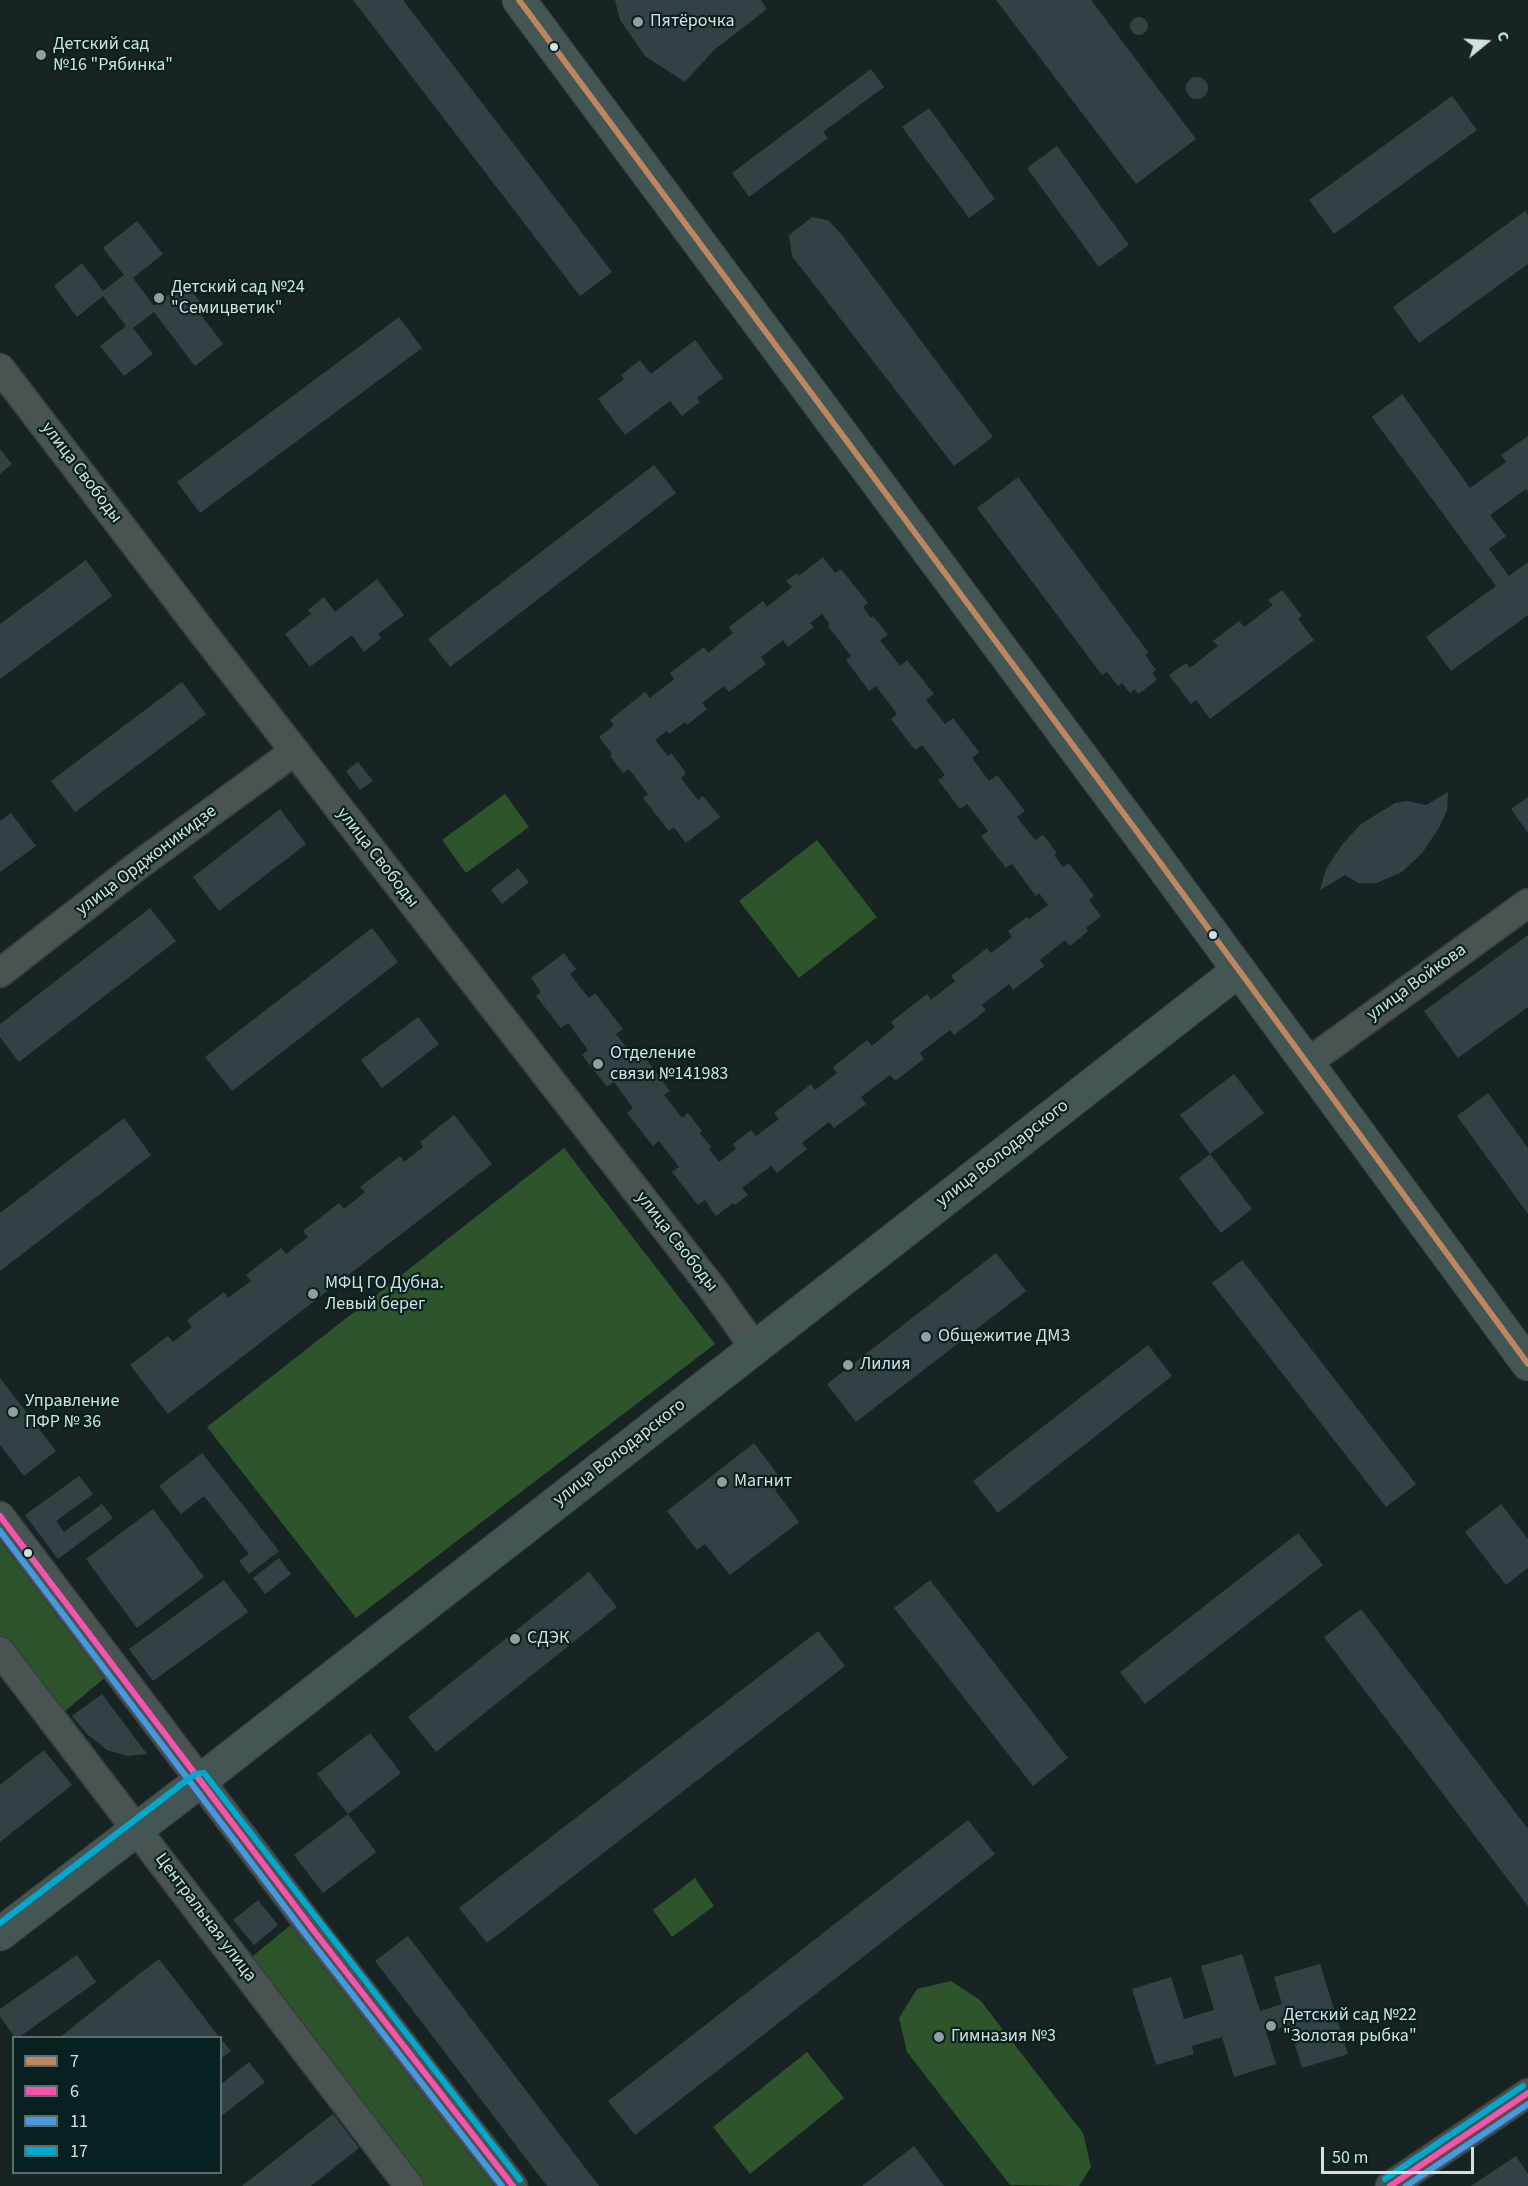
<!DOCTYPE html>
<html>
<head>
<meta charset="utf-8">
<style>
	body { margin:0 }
	#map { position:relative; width:1528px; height:2186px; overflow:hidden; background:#182424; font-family:"Source Sans 3",sans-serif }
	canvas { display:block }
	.legend { position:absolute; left:12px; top:2036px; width:210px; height:138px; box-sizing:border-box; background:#082120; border:2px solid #596e6d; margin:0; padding:8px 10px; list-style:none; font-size:18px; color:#d2e1e0 }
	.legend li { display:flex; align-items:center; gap:12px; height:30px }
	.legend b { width:30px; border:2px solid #596e6d }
	.north { position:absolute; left:1456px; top:12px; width:60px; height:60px; -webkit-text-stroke:4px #082120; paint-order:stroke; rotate:72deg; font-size:16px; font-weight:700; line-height:24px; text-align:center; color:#d2e1e0 }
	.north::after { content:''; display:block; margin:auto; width:21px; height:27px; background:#d2e1e0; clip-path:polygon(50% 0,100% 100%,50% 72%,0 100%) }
	.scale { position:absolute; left:1321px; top:2147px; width:153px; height:27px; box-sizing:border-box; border:3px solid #d2e1e0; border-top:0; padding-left:8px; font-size:18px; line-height:21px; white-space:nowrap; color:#d2e1e0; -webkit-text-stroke:4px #082120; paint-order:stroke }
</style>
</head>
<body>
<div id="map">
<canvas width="1528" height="2186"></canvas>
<ul class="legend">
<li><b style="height:8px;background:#bb8660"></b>7</li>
<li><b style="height:8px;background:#f653ac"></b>6</li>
<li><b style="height:8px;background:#4699e1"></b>11</li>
<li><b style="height:8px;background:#00a9ce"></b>17</li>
</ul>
<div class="north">С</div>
<div class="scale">50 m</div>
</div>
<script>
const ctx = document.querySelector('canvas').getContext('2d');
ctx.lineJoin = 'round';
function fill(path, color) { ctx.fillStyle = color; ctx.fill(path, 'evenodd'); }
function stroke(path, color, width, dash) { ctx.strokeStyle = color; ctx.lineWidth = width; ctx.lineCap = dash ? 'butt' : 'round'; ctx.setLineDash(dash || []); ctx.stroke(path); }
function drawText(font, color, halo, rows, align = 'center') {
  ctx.font = font + ' "Source Sans 3",sans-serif'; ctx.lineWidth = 4.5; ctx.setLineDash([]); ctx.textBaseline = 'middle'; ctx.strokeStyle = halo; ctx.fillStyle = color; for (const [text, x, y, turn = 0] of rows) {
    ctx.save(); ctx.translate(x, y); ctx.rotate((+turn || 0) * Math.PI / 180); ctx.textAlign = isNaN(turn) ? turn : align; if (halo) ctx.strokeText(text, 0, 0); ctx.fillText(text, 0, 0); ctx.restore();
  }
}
fill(new Path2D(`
	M505,794l24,33 -63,46 -24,-33z
	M817,840l60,77 -78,61 -60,-77z
	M564,1148l151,196 -359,274 -149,-191z
	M0,1537l107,139 -48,40 -59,-80z
	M695,1878l19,28 -42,31 -19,-27z
	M293,1923l205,263h-77l-173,-226z
	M951,1981l29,19 103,133 8,34 -12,19 -69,-1 -103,-133 -8,-34 18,-29z
	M807,2052l37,46 -94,76 -37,-47z`), '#2d542a');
fill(new Path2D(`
	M353,0h50l209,272 -32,24z
	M615,0h146l6,9 -53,41 -29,32 -40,-26 -25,-36z
	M996,0h95l105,139 -60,45z
	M1130 26a9 9 0 1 1 18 0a9 9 0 1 1-18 0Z
	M871,69l13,18 -61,45 5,6 -79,59 -17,-24z
	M1186 88a11 11 0 1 1 22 0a11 11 0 1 1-22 0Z
	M1452,96l25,34 -143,104 -25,-34z
	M929,108l66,91 -26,19 -67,-91z
	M1057,146l72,99 -30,22 -72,-99z
	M1525,211l3,4v49l-109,79 -26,-36z
	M812,217l16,3 14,15 151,202 -39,29 -162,-210 -3,-21z
	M137,221l26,33 -30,24 21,28 31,-24 21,28 -5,5 22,29 -28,22 -41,-54 -21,16 20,26 -29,22 -24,-30 26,-20 -23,-30 -26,21 -23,-31 28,-23 21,28 21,-16 -21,-27z
	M399,317l23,31 -222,165 -23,-31z
	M695,340l28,38 -26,20 3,4 -18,14 -12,-15 -45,34 -27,-36 26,-20 -3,-4 19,-15 11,14z
	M1402,394l68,94 36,-26 -5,-7 27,-19v56l-2,-3 -36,26 16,21 -17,13 20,27 19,-14v53l-77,56 -25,-34 70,-51 -124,-169z
	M0,449l12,15 -12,10z
	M654,465l22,28 -226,174 -22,-28z
	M1018,477l130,175 -3,3 11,15 -4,3 5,7 -19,14 -3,-5 -5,4 -8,-10 -4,3 -11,-14 -5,3 -125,-167z
	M823,557l12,16 6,-4 27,34 -5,4 8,11 2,-2 15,19 -8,5 20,26 7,-6 27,34 -8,6 19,24 8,-6 26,34 -7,6 17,23 8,-6 28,36 -8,6 18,23 8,-5 14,18 -3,2 9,12 6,-4 25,33 -5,4 12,16 -15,12 2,3 -18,15 -5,-6 -25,20 4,6 -31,24 -4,-6 -27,21 4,5 -32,25 -4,-5 -30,23 4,6 -29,22 -5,-6 -29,22 5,7 -32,24 -5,-6 -27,21 5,6 -30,24 -6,-7 -29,22 6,7 -13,10 -2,-2 -17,13 -11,-16 -7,5 -26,-33 7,-5 -20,-26 -6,5 -26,-33 6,-5 -19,-26 -7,5 -25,-32 6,-5 -20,-27 -7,5 -25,-32 5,-4 -10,-14 33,-25 12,16 -6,5 9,12 10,12 6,-5 28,36 -7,5 17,22 7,-5 30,40 -6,4 18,23 6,-5 14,18 -2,2 11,14 -2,2 10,13 17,-13 -3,-5 18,-14 5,6 23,-17 -5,-6 37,-29 4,6 22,-17 -4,-6 34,-27 5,6 23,-19 -4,-5 36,-28 4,6 24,-19 -4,-5 36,-28 4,5 21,-16 -4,-6 19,-14 2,2 19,-14 -9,-12 -3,3 -24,-32 -6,4 -25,-32 7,-5 -10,-13 -11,-14 -7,5 -22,-29 7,-5 -23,-30 -7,5 -24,-31 6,-5 -21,-28 -7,5 -23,-31 5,-4 -23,-30 2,-2 -8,-10 -12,9 4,4 -26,20 -5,-7 -22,17 5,7 -37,28 -5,-6 -22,17 5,6 -20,16 -2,-3 -16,12 -2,-3 -12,9 13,16 3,-3 15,20 -5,5 17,22 5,-4 17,21 -34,26 -12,-16 -5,4 -26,-33 5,-4 -19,-25 -6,4 -13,-17 2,-2 -13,-17 15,-12 -4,-5 35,-28 5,6 24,-19 -4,-6 34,-26 4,6 25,-20 -4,-6 34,-26 4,6 25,-20 -6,-6 11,-8 2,3z
	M86,560l26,36 -112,83v-55z
	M377,579l27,36 -26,19 3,4 -17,14 -12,-17 -42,32 -25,-33 26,-20 -3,-4 16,-13 11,15z
	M1282,590l20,26 -4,3 16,21 -104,79 -14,-19 -5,4 -22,-29 17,-12 4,5 28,-22 -5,-5 26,-20 5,6 29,-22 -5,-5z
	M182,682l24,32 -131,98 -24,-31z
	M358,762l15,19 -13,9 -14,-19z
	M1448,792l-1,18 -8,18 -17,25 -20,19 -25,11h-19l-13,-8 -25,15 6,-21 15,-23 20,-22 34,-21 13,-2 18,4z
	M1528,797v36l-17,-24z
	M280,809l26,35 -87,67 -26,-34z
	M11,813l25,33 -36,26v-51z
	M518,868l11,14 -27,22 -11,-14z
	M150,908l26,33 -157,121 -19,-25v-13z
	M372,928l26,34 -166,129 -27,-34z
	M1528,935v72l-70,51 -34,-47z
	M418,1017l21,27 -57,44 -21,-28z
	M1234,1074l30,39 -54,41 -30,-39z
	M1488,1093l40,55v66l-71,-98z
	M454,1115l38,49 -324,250 -38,-49 38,-29 5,6 19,-15 -5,-7 37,-28 4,6 23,-17 -5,-6 35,-27 5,6 22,-17 -5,-6 36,-28 5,6 21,-17 -5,-5 40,-31 4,6 19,-15 -3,-5z
	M124,1118l27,37 -151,116v-58z
	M1210,1154l42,55 -31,24 -42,-55z
	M996,1253l30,38 -170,131 -29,-38z
	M1242,1260l174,224 -30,23 -174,-224z
	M1148,1345l24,31 -174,137 -25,-32z
	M0,1378l56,73 -32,25 -24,-31z
	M754,1443l30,40 -9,7 24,32 -69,53 -25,-31 -8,6 -30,-39z
	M202,1453l77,98 -30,23 -10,-13 10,-7 -45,-58 -23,18 -22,-28z
	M79,1476l14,18 -37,27 8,11 38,-28 11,14 -55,41 -33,-44z
	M1501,1504l27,35v29l-22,17 -41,-53z
	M153,1509l51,68 -67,51 -51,-69z
	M1298,1533l25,32 -178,139 -25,-32z
	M279,1558l12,16 -26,20 -12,-16z
	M589,1572l28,35 -181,145 -28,-35z
	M224,1580l24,32 -95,69 -24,-32z
	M930,1580l138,178 -35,28 -139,-178z
	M1361,1609l167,220v77l-204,-269z
	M818,1631l27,35 -358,277 -28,-35z
	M102,1694l45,60 -19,2 -21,-6 -20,-16 -15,-18z
	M370,1733l31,40 -53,41 -31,-40z
	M44,1750l28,35 -72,57v-57z
	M348,1814l28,38 -53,41 -29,-38z
	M968,1820l27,34 -360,281 -27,-34z
	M258,1900l20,25 -24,20 -21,-25z
	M408,1936l191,250h-52l-172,-225z
	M1242,1954l18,57 22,-7 -8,-27 46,-13 28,90 -46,14 -13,-43 -23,7 10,32 -42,13 -12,-40 -30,9 2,8 -38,11 -24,-76 39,-12 13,42 30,-9 -13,-44z
	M77,1955l19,27 -78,56h-3l-15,-22v-7z
	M159,1959l61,79h-161l80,-64z
	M220,2038l11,13 -11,8z
	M249,2062l16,20 -45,35v-32z
	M333,2114l26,34 -48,38h-69z
	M914,2146l30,40h-82z
	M1516,2156l12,18v12h-57z`), '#324244');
const minor = new Path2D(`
	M0,368l206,269 506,651 43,60
	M0,973l136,-106 159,-116
	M1307,1063l221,-160
	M0,1516l314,415 199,255
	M0,1651l409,535
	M1390,2186l138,-93`);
const major = new Path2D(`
	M519,0l628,845 381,519
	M0,1934l200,-153 1039,-811`);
stroke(minor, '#353f3f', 31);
stroke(major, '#353f3f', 35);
stroke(minor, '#495352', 28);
stroke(major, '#445654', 33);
stroke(new Path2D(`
	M519,0l628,845 381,519`), '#bb8660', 6);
stroke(new Path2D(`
	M0,1516l314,415 199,255
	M1390,2186l138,-93`), '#f653ac', 6);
stroke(new Path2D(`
	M0,1531l307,405 195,250
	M1406,2186l122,-82`), '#4699e1', 6);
stroke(new Path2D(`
	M0,1923l195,-149 9,-1 316,407
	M1385,2179l138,-93`), '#00a9ce', 6);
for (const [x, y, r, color] of [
	[638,22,6,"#919f9e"],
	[554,47,5,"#d2e1e0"],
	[41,55,6,"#919f9e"],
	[159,298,6,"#919f9e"],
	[1213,935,5,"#d2e1e0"],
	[598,1064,6,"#919f9e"],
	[313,1294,6,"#919f9e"],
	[926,1337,6,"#919f9e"],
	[848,1365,6,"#919f9e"],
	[13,1412,6,"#919f9e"],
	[722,1482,6,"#919f9e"],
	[28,1553,5,"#d2e1e0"],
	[515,1639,6,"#919f9e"],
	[1271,2026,6,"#919f9e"],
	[939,2037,6,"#919f9e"]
]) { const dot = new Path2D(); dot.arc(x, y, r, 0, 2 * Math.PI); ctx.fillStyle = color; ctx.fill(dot); stroke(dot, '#082120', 2); }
drawText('18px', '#d2e1e0', '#082120', [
	["Пятёрочка",650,22],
	["Детский сад",53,45],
	["№16 \"Рябинка\"",53,66],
	["Детский сад №24",171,288],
	["\"Семицветик\"",171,309],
	["Отделение",610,1054],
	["связи №141983",610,1075],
	["МФЦ ГО Дубна.",325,1284],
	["Левый берег",325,1305],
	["Общежитие ДМЗ",938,1337],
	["Лилия",860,1365],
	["Управление",25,1402],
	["ПФР № 36",25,1423],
	["Магнит",734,1482],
	["СДЭК",527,1639],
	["Детский сад №22",1283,2016],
	["\"Золотая рыбка\"",1283,2037],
	["Гимназия №3",951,2037]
], 'left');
drawText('18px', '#d2e1e0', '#082120', [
	["улица Свободы",81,473,53],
	["улица Свободы",377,858,52],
	["улица Орджоникидзе",147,861,-37],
	["улица Войкова",1417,983,-36],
	["улица Володарского",1003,1154,-38],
	["улица Свободы",676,1242,52],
	["улица Володарского",620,1453,-38],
	["Центральная улица",205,1918,53]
]);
</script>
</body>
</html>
